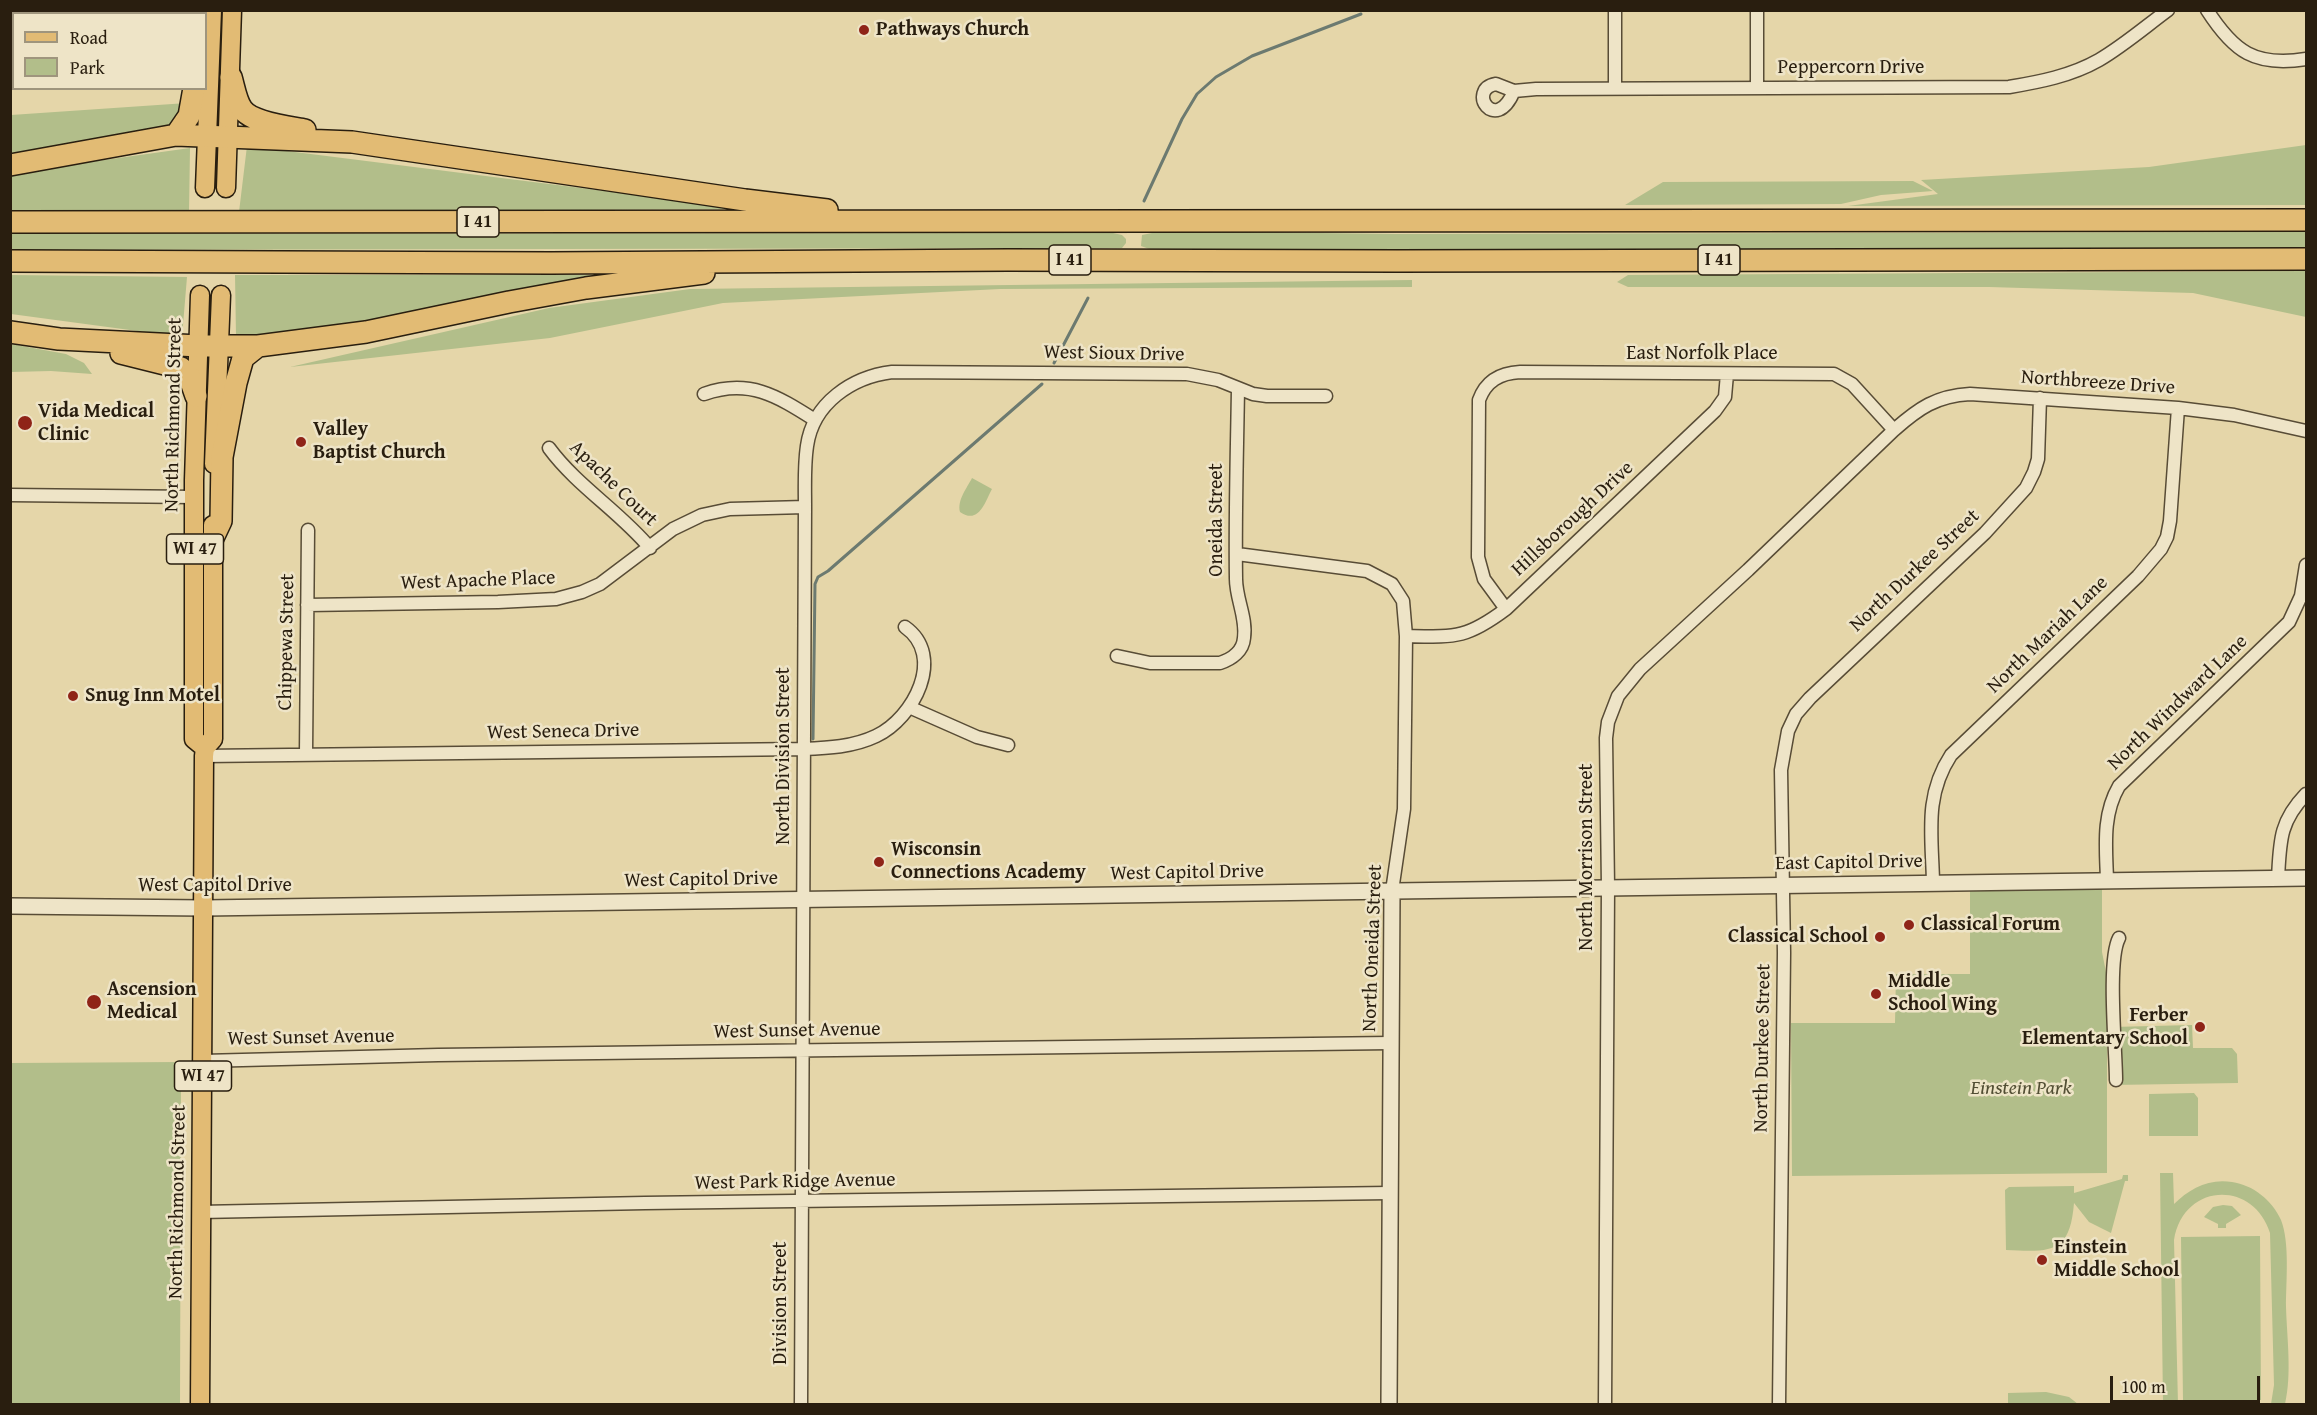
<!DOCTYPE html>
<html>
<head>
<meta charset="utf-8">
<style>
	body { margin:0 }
	#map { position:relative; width:2317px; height:1415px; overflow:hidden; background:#e5d6a9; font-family:"Gentium Book Plus",serif }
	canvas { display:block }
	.frame { position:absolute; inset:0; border:12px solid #291e0f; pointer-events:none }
	.legend { position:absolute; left:12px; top:12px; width:195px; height:78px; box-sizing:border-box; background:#eee4c7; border:2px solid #9f957d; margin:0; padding:8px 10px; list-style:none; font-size:18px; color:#291e0f }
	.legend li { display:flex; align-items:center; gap:12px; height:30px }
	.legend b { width:30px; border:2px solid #9f957d }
	.scale { position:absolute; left:2110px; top:1376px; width:150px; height:27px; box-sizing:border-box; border:3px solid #291e0f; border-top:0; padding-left:8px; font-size:18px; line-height:21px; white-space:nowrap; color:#291e0f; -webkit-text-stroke:4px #eee4c7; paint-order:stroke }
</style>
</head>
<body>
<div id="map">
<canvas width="2317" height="1415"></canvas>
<div class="frame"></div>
<ul class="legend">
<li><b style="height:8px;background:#e2bb74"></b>Road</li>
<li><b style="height:16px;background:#b2be8a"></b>Park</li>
</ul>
<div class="scale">100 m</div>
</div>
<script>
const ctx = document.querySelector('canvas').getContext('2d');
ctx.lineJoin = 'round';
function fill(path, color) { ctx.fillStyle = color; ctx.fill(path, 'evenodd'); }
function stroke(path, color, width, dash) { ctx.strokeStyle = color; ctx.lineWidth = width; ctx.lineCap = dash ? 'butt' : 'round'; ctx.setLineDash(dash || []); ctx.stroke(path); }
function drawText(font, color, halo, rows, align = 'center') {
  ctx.font = font + ' "Gentium Book Plus",serif'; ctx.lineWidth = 5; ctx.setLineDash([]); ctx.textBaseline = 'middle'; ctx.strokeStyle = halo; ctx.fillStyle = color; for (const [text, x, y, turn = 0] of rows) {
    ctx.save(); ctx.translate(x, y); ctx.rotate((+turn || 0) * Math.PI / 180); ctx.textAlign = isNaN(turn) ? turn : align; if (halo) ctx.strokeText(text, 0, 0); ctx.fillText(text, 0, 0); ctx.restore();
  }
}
fill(new Path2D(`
	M187,103l-11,23 -165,30v-41z
	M2306,145v60l-458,1 90,-12 -17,-14 228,-13z
	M247,146l501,63 -509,3z
	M190,148l-1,64 -178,-1v-38z
	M1913,181l20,10 -52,4 -40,9 -216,1 38,-23z
	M1162,231l234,3 910,-2v16l-1154,2 -11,-4 1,-11z
	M1113,233l9,2 4,4v4l-4,5 -1112,2 1,-16z
	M2306,271v46l-113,-24 -204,-6h-361l-11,-5 11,-7z
	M11,275l176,2 -5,60 -171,-23z
	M235,275h376l-177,36 -185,28 -13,-3z
	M1412,280v7l-412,2 -277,14 -173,35 -260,29 259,-59 141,-19z
	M11,344l55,10 18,9 8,11 -41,-3 -40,1z
	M972,478l20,11c-7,13 -13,36 -32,23 -3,-12 7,-24 12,-34z
	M2102,889v63l5,25v196l-315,3 -1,-153h104l1,-49h74v-83z
	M2192,1025l1,23h39l5,6 1,29 -125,2 -1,-58z
	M181,1062l-1,342h-169v-341z
	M2194,1093l4,5v38h-49v-42z
	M2160,1173h13l1,31c15,-15 35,-26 58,-22 21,3 40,18 49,38 9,23 5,62 5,87 1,32 6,67 -1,97h-14l3,-19 -4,-152c-17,-54 -87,-50 -96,7l4,164h-15z
	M2123,1175h5v6h-3l-14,52 -22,-11 -15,-19c-4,51 -23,49 -68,47l-1,-60 4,-3 65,-1v7l48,-14z
	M2223,1205l9,1 9,9 -15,9v4h-8v-4l-14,-7 9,-10z
	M2260,1236l1,164 -78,1 -2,-164z
	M2046,1392l23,5 9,7h-70v-11z`), '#b2be8a');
stroke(new Path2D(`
	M1144,201l38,-82 15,-25 19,-17 36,-21 109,-42
	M1054,363l34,-65
	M813,739l2,-155 3,-7 10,-6 214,-187`), '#6c7a70', 3);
const minor = new Path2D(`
	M2207,10c27,42 48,57 99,49
	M1615,88v-78
	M1757,88v-78
	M1514,91c-19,45 -48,-2 -18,-7l18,7 22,-2 473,-2c30,-5 62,-11 90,-27 24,-14 46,-33 69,-50
	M704,394c45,-16 73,2 111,26
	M549,448c28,38 71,64 101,100
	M10,495l184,2
	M1237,554l130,17 25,13 11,17 3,35 -2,173 -12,82
	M307,605l191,-3 58,-3 26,-7 18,-8 73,-55 29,-14 28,-6 75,-2
	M1506,609l-22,-30 -6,-22 1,-157c7,-19 21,-27 41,-28l314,2 18,10 42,46
	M1406,636c49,1 60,3 100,-27l209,-198 10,-14 2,-23
	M1117,656l33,7h70c12,-4 23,-12 24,-25 3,-20 -8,-39 -8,-59 -1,-63 1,-127 2,-190
	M909,707l68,30 31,8
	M306,754l2,-224
	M204,756l599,-7c25,-1 50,-2 73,-13 38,-18 70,-80 29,-109
	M2278,879c2,-37 1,-57 28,-85
	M2107,880c-1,-33 -5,-65 12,-94l170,-164 12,-26 5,-31
	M1933,882c-1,-47 -9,-86 18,-127l187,-179 23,-27 6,-12 3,-16 8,-113
	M203,1061l235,-6 953,-12
	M2116,1080c0,-30 -9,-119 3,-142
	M200,1212l445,-9 745,-10
	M801,1404l4,-897c0,-20 -1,-41 2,-61 6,-43 45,-69 85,-74l295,2 31,6 35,14 14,2h59
	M1605,1404l3,-517 -2,-149 2,-16 10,-26 22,-27 108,-99 146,-140c25,-22 42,-34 76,-36l208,14 56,7 72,16
	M1779,1404l5,-451 -3,-183 7,-39 8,-17 14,-16 175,-165 41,-45 8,-16 4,-13 2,-61`);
const tertiary = new Path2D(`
	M10,906l194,2 2102,-30
	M1389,1404l3,-513`);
const primary = new Path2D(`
	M205,188l7,-178
	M226,188l6,-178
	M200,295l-6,185v259l11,9
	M214,464l7,-169
	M200,1404l4,-648 1,-8 8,-9v-214`);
const motorway = new Path2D(`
	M203,14v-4
	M231,77c3,10 5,24 11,32 10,14 47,18 63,21
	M176,135l13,-19 5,-28
	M10,165l166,-30 176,7 393,58 82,10
	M10,222l2296,-2
	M10,261l541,2 457,-3 389,1 909,-2
	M10,332l49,7 140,7h59l108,-14 143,-30 77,-14 118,-15
	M121,353l60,15 8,8 7,20
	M213,538l8,-17 1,-64 14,-74 7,-25 15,-12`);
stroke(minor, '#584c36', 15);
stroke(tertiary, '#584c36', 18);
stroke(primary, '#291e0f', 21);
stroke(motorway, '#291e0f', 24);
stroke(minor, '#eee4c7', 12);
stroke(tertiary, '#eee4c7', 15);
stroke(primary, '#e2bb74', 18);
stroke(motorway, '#e2bb74', 21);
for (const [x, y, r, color] of [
	[864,30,6,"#8f2418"],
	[25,423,8,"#8f2418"],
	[301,442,6,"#8f2418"],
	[73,696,6,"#8f2418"],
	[879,862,6,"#8f2418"],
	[1909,925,6,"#8f2418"],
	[1880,937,6,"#8f2418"],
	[1876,994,6,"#8f2418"],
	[94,1002,8,"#8f2418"],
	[2200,1027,6,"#8f2418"],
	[2042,1260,6,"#8f2418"]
]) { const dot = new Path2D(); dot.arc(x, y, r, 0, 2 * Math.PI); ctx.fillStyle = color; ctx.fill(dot); stroke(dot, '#eee4c7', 2); }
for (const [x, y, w] of [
	[478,222,42],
	[1070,260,42],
	[1719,260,42],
	[195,549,57],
	[203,1076,57]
]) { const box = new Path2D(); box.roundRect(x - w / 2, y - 15, w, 30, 4.5); ctx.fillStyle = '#eee4c7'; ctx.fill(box); stroke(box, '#291e0f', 1.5); }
drawText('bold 18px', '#291e0f', null, [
	["I 41",478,222],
	["I 41",1070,260],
	["I 41",1719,260],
	["WI 47",195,549],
	["WI 47",203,1076]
]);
drawText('bold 20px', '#291e0f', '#eee4c7', [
	["Pathways Church",876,30],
	["Vida Medical",38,412],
	["Clinic",38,435],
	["Valley",313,430],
	["Baptist Church",313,453],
	["Snug Inn Motel",85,696],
	["Wisconsin",891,850],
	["Connections Academy",891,873],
	["Classical Forum",1921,925],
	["Classical School",1868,937,"right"],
	["Middle",1888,982],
	["School Wing",1888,1005],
	["Ascension",107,990],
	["Medical",107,1013],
	["Ferber",2188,1016,"right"],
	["Elementary School",2188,1039,"right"],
	["Einstein",2054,1248],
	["Middle School",2054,1271]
], 'left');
drawText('20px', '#291e0f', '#eee4c7', [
	["Peppercorn Drive",1851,68],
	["West Sioux Drive",1114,354,1],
	["East Norfolk Place",1702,354],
	["Northbreeze Drive",2098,383,4],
	["North Richmond Street",174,415,-89],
	["Apache Court",613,484,44],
	["Hillsborough Drive",1573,519,-43],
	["Oneida Street",1217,520,-90],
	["North Durkee Street",1915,571,-43],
	["West Apache Place",478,581,-2],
	["North Mariah Lane",2048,635,-44],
	["Chippewa Street",287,642,-89],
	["North Windward Lane",2178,703,-44],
	["West Seneca Drive",563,732,-1],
	["North Division Street",784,756,-90],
	["North Morrison Street",1587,857,-90],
	["East Capitol Drive",1849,863,-1],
	["West Capitol Drive",1187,873,-1],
	["West Capitol Drive",701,880,-1],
	["West Capitol Drive",215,886],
	["North Oneida Street",1373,948,-88],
	["West Sunset Avenue",797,1031,-1],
	["West Sunset Avenue",311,1038,-1],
	["North Durkee Street",1763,1048,-89],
	["West Park Ridge Avenue",795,1182,-1],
	["North Richmond Street",178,1202,-89],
	["Division Street",781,1303,-90]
]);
drawText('italic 20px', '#524e34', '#eee4c7', [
	["Einstein Park",2021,1089]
]);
</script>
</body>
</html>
